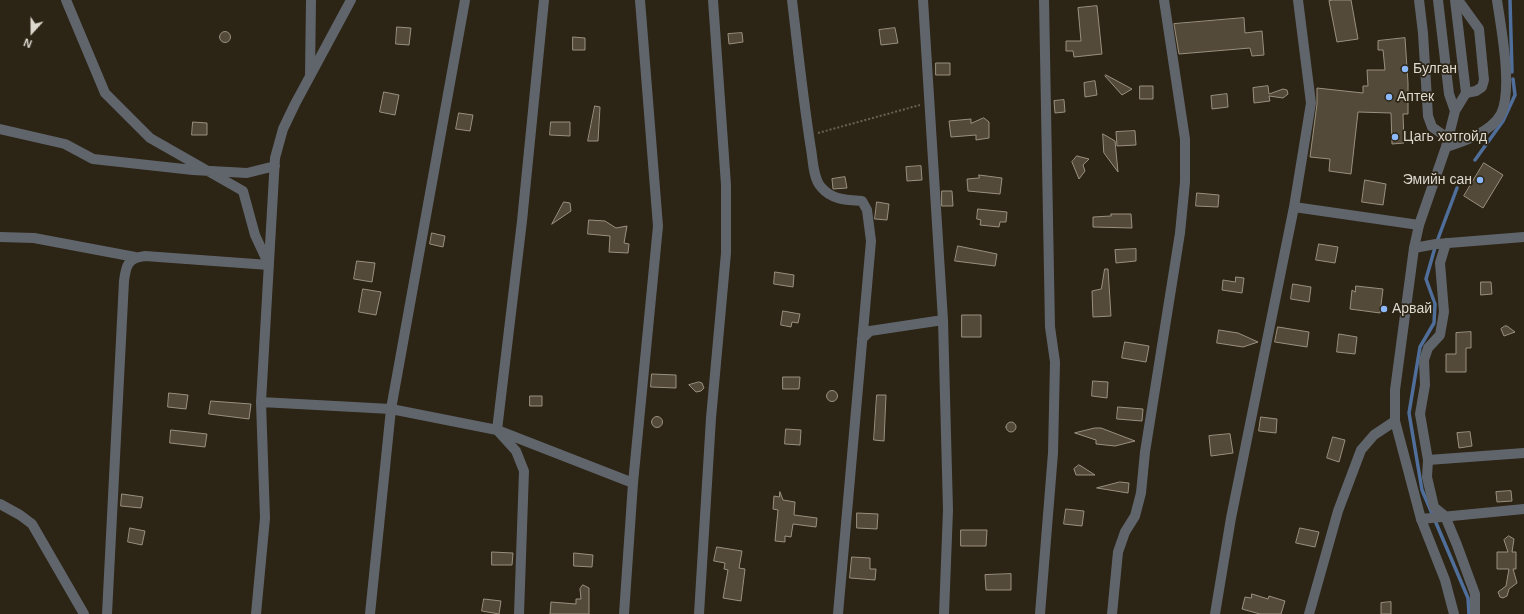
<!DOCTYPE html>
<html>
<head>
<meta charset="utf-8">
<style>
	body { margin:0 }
	#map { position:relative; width:1524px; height:614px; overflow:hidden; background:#2c2415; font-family:Arial,sans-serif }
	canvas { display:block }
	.north { position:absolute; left:12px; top:12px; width:40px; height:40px; -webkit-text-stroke:3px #2c2415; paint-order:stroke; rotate:201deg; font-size:11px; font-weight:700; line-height:16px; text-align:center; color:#ded9cf }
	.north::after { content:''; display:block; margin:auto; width:14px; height:18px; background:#ded9cf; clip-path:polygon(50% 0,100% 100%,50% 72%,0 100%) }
</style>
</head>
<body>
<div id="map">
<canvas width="1524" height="614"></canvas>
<div class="north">N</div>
</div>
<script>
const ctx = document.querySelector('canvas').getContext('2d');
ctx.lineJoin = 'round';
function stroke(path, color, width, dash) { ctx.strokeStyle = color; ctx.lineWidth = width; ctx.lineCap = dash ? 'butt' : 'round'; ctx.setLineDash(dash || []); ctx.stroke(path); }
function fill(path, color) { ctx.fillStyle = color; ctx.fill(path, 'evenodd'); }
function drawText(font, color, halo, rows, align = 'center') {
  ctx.font = font + ' Arial,sans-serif'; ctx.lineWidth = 3.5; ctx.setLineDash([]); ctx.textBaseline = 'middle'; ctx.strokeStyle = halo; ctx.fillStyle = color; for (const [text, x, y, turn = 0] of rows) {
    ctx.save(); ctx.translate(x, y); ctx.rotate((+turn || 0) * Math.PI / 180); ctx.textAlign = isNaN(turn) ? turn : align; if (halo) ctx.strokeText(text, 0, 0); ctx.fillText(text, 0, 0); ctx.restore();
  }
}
stroke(new Path2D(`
	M1510,0l2,72
	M1475,160l28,-39 12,-26 -2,-16
	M1457,188l-21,56 -10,35 9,25 -1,19 -14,24 -11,66 13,77 46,108 1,16`), '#4f6e9a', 3.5);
const building = new Path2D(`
	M1334,0h17l7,39 -21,3 -8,-41z
	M1097,6l5,48 -28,3 -1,-6h-7v-10h15l-3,-33z
	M1244,18l1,15 17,-2 2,24 -12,1 -2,-8 -71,6 -5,-30z
	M397,27l14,1 -2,17 -13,-1z
	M895,28l3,15 -17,2 -2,-15z
	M219.5 37a5.5 5.5 0 1 1 11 0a5.5 5.5 0 1 1-11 0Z
	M742,33l1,9 -14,2 -1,-10z
	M573,37l12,1v12h-12z
	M1405,38l3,45v31h-5l1,29 -12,1 -1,-31 -33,-1 -7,62 -22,-3 1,-12 -20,-2 7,-53v-16l46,5v-7h5l-1,-16h18l-2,-20h-5v-9z
	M936,63h14v12h-14z
	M1106,75l26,14 -10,6 -17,-19z
	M1095,81l2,14 -12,2 -1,-14z
	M1140,86h13v13h-13z
	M1268,86l1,8 14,-5 4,1 1,4 -5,4 -14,-2 1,5 -16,2 -1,-15z
	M384,92l15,3 -4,20 -15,-3z
	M1227,94l1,13 -16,2 -1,-13z
	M1064,100l1,12 -10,1 -1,-12z
	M595,106l5,1 -2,34h-10z
	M459,113l14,2 -3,16 -14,-2z
	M984,118l5,4v16l-13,2v-5l-25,2 -2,-16 22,-2v4z
	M193,122l14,1v12h-15z
	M551,122h19v14l-20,-1z
	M1135,131l1,14 -19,1 -1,-14z
	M1103,134l12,7 3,31 -14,-19z
	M1077,156l12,3 -6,6 2,6 -6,8 -7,-17z
	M1484,163l19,12 -20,33 -19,-12z
	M921,166l1,14 -15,1 -1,-14z
	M979,175l23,3 -2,16 -32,-3 -1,-12 12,-1z
	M845,177l2,11 -14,1 -1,-10z
	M1365,180l21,4 -3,21 -21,-3z
	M942,191h10l1,15h-11z
	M1197,193l22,2 -1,12 -22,-1z
	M564,202l6,1 1,8 -19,13z
	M877,202l12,2 -2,16 -12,-1z
	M978,209l29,3 -1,10h-6l-1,5 -19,-2 1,-5 -4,-1z
	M1111,214h20l1,14 -39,-1v-10l18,-1z
	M589,220l16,1 11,7 11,-2 -3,17 5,1 -1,9 -19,-1 1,-16 -22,-2z
	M432,233l13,3 -2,11 -13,-3z
	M1319,244l19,3 -3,16 -19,-3z
	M958,246l39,8 -2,12 -40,-5z
	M1136,249v12l-20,2 -1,-13z
	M357,261l18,2 -3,19 -18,-3z
	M1105,269h3l3,47 -18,1 -1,-26 9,-2z
	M775,272l19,3 -1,12 -19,-3z
	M1236,277l8,1 -2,15 -20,-3 1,-10 12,2z
	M1481,282h10l1,12 -11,1z
	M1293,284l18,3 -2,15 -18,-3z
	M1356,286l27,3 -3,24 -30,-4 2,-19 3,2z
	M363,289l18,3 -5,23 -17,-3z
	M783,311l17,3 -2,9 -6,-1 -1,5 -10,-2z
	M962,315h19v22h-19z
	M1505,326h2l8,6 -11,4 -3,-7z
	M1278,327l31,5 -2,15 -32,-5z
	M1219,330l19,3 20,9 -15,5 -26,-4z
	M1471,332v16h-5v24h-20v-18h10v-21z
	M1339,334l18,3 -2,17 -18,-2z
	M1125,342l24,4 -3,16 -24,-4z
	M652,374l24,1v13l-25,-1z
	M783,377h17l-1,12h-16z
	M1093,381l15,1 -1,16 -15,-2z
	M699,382l3,1 2,5 -3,3 -5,1 -7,-7z
	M826.5 396a5.5 5.5 0 1 1 11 0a5.5 5.5 0 1 1-11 0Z
	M169,393l19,2 -2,14 -18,-2z
	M877,395h9l-2,46 -10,-1z
	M530,396h12v10h-12z
	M211,401l40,3 -2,15 -40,-5z
	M1118,407l25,2 -1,12 -25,-2z
	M651.5 422a5.5 5.5 0 1 1 11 0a5.5 5.5 0 1 1-11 0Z
	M1261,417l16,2 -1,14 -17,-2z
	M1006 427a5 5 0 1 1 10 0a5 5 0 1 1-10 0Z
	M1095,428h6l34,13 -20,5 -19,-2v-4l-21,-7z
	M786,429l15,1 -1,15 -15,-1z
	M171,430l36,4 -2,13 -35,-4z
	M1470,432l2,14 -13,2 -2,-15z
	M1230,434l3,19 -22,3 -2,-20z
	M1333,437l12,3 -6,22 -12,-4z
	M1079,465l2,1 14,9h-19l-2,-6z
	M1120,482l9,1 -1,10 -31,-5z
	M1511,491l1,10 -15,1 -1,-10z
	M780,492l3,8 12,2 -1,13 23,3 -1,9 -23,-3 -2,13 -6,-1v6l-10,-1 3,-31 -5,-1 1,-13 5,1z
	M122,494l21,3 -2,11 -20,-2z
	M1066,509l18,2 -2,15 -18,-2z
	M857,513l21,1 -1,15 -20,-1z
	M130,528l15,3 -3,14 -14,-3z
	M1300,528l19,4 -4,15 -19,-4z
	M961,530h26l-1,16h-25z
	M1509,536l5,3 -2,13h4v17h-3l4,14 -8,6 -2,7 -4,2 -3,-1 -2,-5 8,-6 3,-17h-12v-17h11l-4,-12z
	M717,547l25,4 -3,17 6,1 -4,32 -18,-3 5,-28 -4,-1 1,-6 -11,-2z
	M492,552l21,1 -1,12h-20z
	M574,553l19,2 -1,12 -18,-1z
	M852,557l18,1v11h6l-1,11 -25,-2z
	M1011,574v16h-25l-1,-15z
	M583,585l6,3v26h-39l1,-12 25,2v-5h5l-1,-10z
	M1252,594l16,5 1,-3 16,5 -4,13h-21l-18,-5 3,-12 6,1z
	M484,599l17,2 -2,13 -17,-3z
	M1391,602v12h-10v-11z`);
fill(building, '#534a3a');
stroke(building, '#9a907f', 1);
stroke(new Path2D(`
	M818,133l102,-28`), '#696255', 2, [2, 2]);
stroke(new Path2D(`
	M66,0l39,93 45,45 93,53 12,44 14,30 -124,-9c-17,2 -19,9 -21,25l-17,333
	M792,0c6,50 11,99 19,149 2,11 2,29 10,38 11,13 25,13 41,14l5,9 4,31 -33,373
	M923,0l20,320 5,190 -4,104
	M1419,0l4,33 5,83 4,11 17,12
	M1458,0l21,29 5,51 -2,7 -6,4 -10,2
	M310,75l1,-75
	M0,129l65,15 28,15 100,11 54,3 28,-7
	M1446,147c19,-6 45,-15 55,-33 12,-25 0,-86 -4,-114
	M1294,207l125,18
	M0,237l34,1 101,19
	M1446,243l-6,20 4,49 -4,23 -12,13 -4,12 1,25 -5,29 8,46 -1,17 7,30 11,9 12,29 18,49v20
	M1414,248l22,-4 88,-7
	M862,339l8,-8 73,-11
	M261,402l130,7 106,21 136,53
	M1428,460l96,-7
	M0,504l20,11 12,9 52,90
	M1421,519l103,-10
	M256,614l9,-96 -4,-116 14,-244 8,-29 12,-25 56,-104
	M370,614l21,-205 74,-409
	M519,614l5,-143 -8,-20 -19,-21 25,-209 22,-221
	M624,614l9,-131 25,-257 -18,-226
	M699,614l12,-196 15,-165v-68l-13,-185
	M1040,614l13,-161 2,-91 -5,-35 -6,-327
	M1112,614l6,-62 7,-20 10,-16 6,-23 4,-41 35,-219 5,-51v-43l-21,-139
	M1215,614l16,-96 63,-311 17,-104 -13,-103
	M1309,614l29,-103 23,-61 13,-15 21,-14`), '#60656c', 10);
stroke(new Path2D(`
	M1438,0l11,94 6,17
	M1454,614l-9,-34 -24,-61 -26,-98v-31l19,-142 5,-23 27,-78 9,-36 11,-18 -11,-93`), '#60656c', 10);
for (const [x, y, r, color] of [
	[1405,69,4,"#8bb9fc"],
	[1389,97,4,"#8bb9fc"],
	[1395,137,4,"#8bb9fc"],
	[1480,180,4,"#8bb9fc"],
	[1384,309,4,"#8bb9fc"]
]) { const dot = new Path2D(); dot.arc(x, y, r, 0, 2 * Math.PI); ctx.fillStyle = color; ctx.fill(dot); stroke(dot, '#2c2415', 1.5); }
drawText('14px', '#ded9cf', '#2c2415', [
	["Булган",1413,69],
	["Аптек",1397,97],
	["Цагь хотгойд",1403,137],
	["Эмийн сан",1472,180,"right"],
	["Арвай",1392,309]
], 'left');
</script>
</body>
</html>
